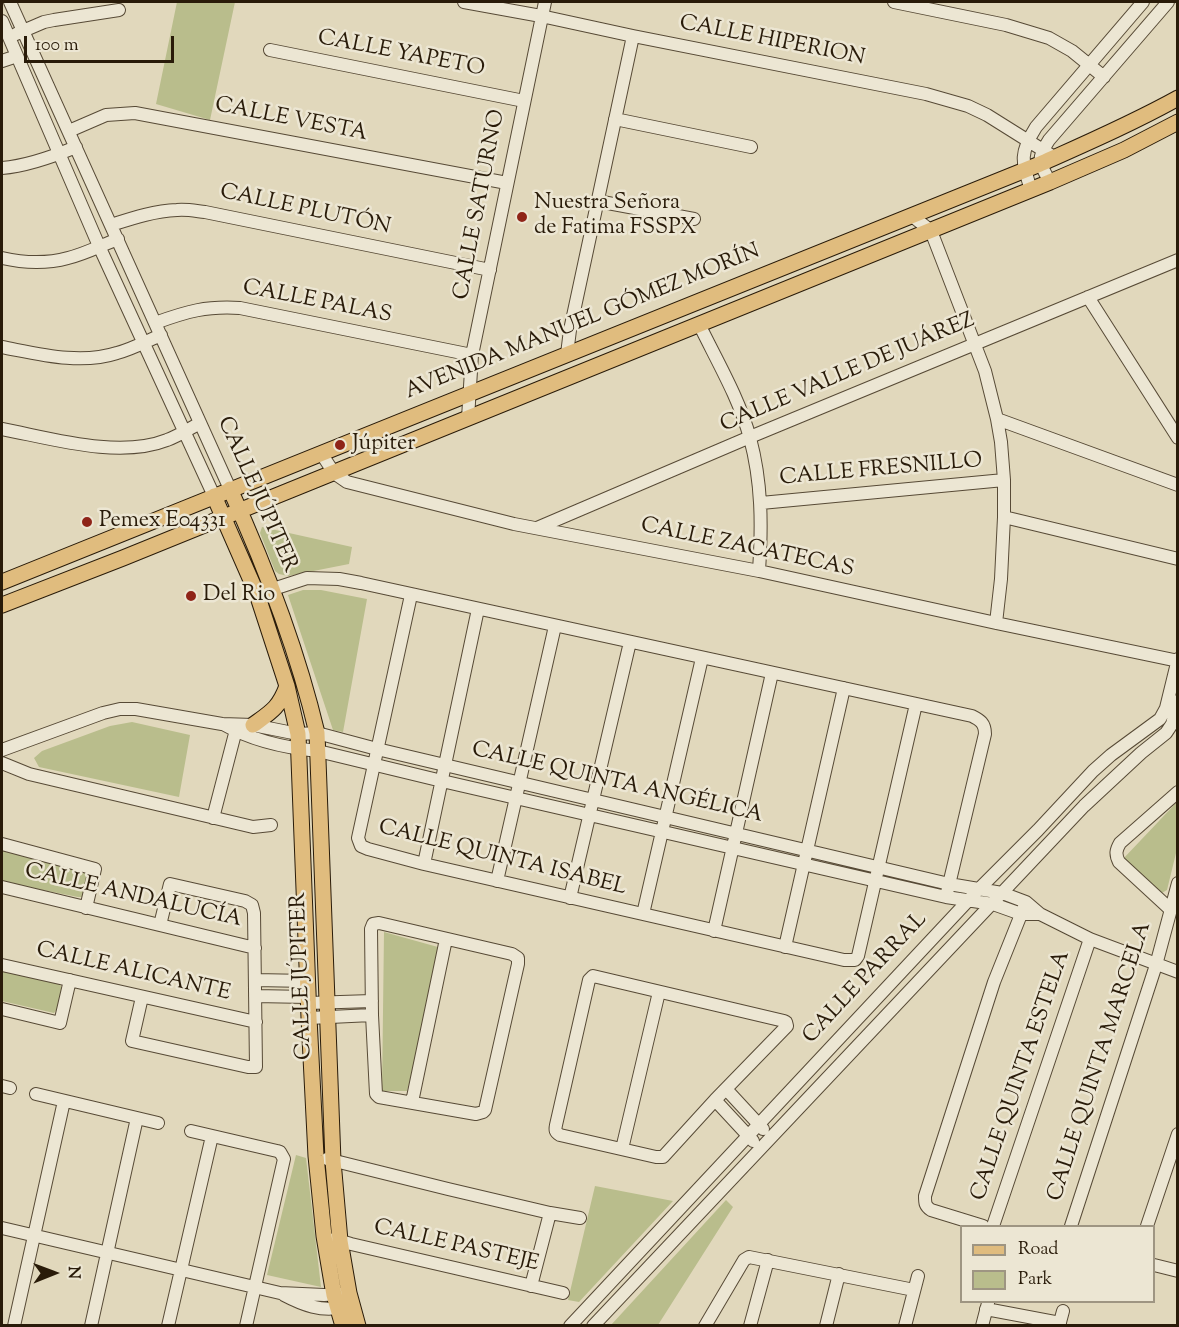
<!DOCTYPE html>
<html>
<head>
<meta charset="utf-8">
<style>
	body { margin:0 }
	#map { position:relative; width:1179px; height:1327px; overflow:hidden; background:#e1d8bc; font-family:"Sorts Mill Goudy",serif }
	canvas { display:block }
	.frame { position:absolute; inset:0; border:3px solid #291b09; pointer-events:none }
	.legend { position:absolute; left:960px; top:1225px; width:195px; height:78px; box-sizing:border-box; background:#ece6d3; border:2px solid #9e9582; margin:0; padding:8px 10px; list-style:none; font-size:18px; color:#291b09 }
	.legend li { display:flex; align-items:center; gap:12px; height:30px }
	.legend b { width:30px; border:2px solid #9e9582 }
	.north { position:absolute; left:24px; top:1243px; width:60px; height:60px; -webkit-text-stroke:4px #ece6d3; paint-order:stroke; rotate:89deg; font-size:16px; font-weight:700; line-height:24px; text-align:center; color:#291b09 }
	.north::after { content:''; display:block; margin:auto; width:21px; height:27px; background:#291b09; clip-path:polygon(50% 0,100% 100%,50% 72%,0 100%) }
	.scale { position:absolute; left:24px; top:36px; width:150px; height:27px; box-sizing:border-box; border:3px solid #291b09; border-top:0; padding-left:8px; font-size:18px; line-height:21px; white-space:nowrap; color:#291b09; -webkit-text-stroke:4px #ece6d3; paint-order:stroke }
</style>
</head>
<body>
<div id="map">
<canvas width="1179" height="1327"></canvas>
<div class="frame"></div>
<ul class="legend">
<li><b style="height:8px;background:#e0bc7e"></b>Road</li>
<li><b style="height:16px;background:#b9bd8c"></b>Park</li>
</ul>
<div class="north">N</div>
<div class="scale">100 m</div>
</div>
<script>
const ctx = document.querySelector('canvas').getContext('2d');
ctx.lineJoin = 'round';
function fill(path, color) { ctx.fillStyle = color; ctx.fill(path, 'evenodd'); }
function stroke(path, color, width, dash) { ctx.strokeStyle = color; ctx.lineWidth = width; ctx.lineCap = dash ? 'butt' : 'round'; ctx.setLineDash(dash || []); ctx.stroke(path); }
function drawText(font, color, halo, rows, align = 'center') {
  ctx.font = font + ' "Sorts Mill Goudy",serif'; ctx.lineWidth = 5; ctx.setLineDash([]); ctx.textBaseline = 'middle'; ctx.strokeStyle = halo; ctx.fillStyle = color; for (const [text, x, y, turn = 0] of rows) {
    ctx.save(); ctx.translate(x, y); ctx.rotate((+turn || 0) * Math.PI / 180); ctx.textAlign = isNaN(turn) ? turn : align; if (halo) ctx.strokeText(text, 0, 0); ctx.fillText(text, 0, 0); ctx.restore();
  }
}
fill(new Path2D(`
	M177,2h58l-25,118 -54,-16z
	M262,527l90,20 -3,17 -61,12 -9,-2 -4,-3 -15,-38z
	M303,590h18l46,9 -24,133 -10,-2 -45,-135z
	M132,722l58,13 -11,62 -140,-30 -5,-9 8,-7 68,-25z
	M1177,802v47l-10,41 -7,4 -38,-34z
	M2,849l85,22c2,8 1,20 -5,26h-4l-76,-15z
	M384,932l61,17 -38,142h-25z
	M2,970l56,13 3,3c1,10 0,20 -7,27l-52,-12z
	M296,1155l10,3 15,129 -54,-12z
	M595,1186l78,15 -94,101 -11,-2z
	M726,1200l7,7 -75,118h-47z`), '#b9bd8c');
const minor = new Path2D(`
	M10,2l220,487
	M464,2l77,14 92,20 293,58 42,12 19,9 67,42
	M894,2l112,23 43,13 23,13 32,26
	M2,21l97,225 115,250
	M16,34l28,-12 10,-2 65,-10
	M270,50l254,51
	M2,61l15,-5
	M615,119l136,28
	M69,131l37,-16 29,-2 372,70
	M2,168c25,-2 50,-11 74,-21
	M1050,182c-11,-20 -14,-22 -1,-42l119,-138
	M1031,190c-9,-29 -12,-36 5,-63l107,-125
	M597,201l97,18
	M911,215l20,16 54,140 12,48 4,23 3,38v37l-3,62 -5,44
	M111,225c22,-7 43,-14 66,-15 9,-1 19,1 28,2l285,58
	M2,258c22,5 44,6 66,0 17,-4 34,-13 50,-19
	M1088,297l90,141
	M155,323c33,-12 51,-17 85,-15l232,47
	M699,324c18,37 40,74 51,114 12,45 12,87 9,133
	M2,347c37,7 78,18 115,6 15,-4 30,-12 44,-18
	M567,354l3,-24 63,-294
	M468,418l4,-63 73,-353
	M997,419l181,66
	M2,429c48,9 117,30 165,11 11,-4 22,-11 33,-17
	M321,453l13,20 13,9 167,42 245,47 237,52 182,38
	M761,503l243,-23
	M1004,517l174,42
	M537,528l213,-91 428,-177
	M264,592l43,-14 32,1 22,4 611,133c8,4 13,7 13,18l-39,163
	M411,595l-53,243 3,8 7,3 56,15 420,96h11l3,-4 58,-252
	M223,724c28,16 63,24 95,27l124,30 504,116 47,7 28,10h19
	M2,750l101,-37 17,-4h16l86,15 31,1 45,9 19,-1 60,16 572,135 53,9 24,9 14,12 50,25 88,33
	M2,763l27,11 224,53 18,-2
	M213,818l24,-92
	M2,844l93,25 -9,39
	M424,864l54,-255
	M497,881l58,-255
	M2,887l253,61
	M570,898l60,-256
	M1171,910l-52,-48c-4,-8 -3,-12 1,-19l58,-51
	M643,914l59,-256
	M379,923l133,31 6,4v6l-33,146 -2,2 -7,2 -97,-17 -3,-3 -4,-79 -1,-86 2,-5z
	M714,931l58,-258
	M785,947l59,-259
	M2,965l254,57
	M593,976l191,45 2,1 1,4 -72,74 -52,57h-7l-96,-22c-5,-3 -5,-5 -4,-10l33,-145z
	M255,980l53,1
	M255,996l53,1
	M142,997l-10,44 116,26h8l-2,-154 -2,-8 -7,-4 -75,-17 -10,41
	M309,1003l63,-2
	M2,1009l58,14 10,-43
	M309,1018l63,-3
	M2,1086l8,2
	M726,1089l37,40
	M36,1094l122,29
	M715,1100l38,41
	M412,1102l34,-163
	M191,1131l86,20 3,1 4,7 -38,167
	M622,1149l37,-157
	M327,1159l121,30 102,24 30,5
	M983,1226l-52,-16c-6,-4 -6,-7 -6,-14l69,-214 30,-75
	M993,1226l97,-287
	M1071,1226l85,-261 22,-82
	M1147,1226l31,-92
	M2,1228l278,65 44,2 17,-1
	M334,1239l17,5 212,49
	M1154,1265l24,6
	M531,1286l19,-73
	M284,1295c19,10 37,17 60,12
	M986,1309l74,14
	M14,1326l50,-225
	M91,1326l46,-208
	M168,1326l44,-190
	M570,1326l409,-437 59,-59 55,-59 18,-16 49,-36 6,-11 12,-49
	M593,1326l491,-520 57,-53 25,-20 6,-9 6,-23
	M705,1326l39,-66 5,-3 165,33
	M750,1326l18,-66
	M826,1326l13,-52
	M905,1326l13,-50
	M982,1326l6,-23
	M1059,1326l4,-15`);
const major = new Path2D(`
	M230,489c36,79 67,159 87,244l16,428 7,80 9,52 9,33
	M214,496l43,98 30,92 11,48 11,284 7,138 8,80 10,59 9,31
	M2,582l1038,-418c47,-21 93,-41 138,-66
	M2,605l121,-47 927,-376 74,-32 54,-28
	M253,725c18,-13 26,-17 34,-39`);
stroke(minor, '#574a36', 14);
stroke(major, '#291b09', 17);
stroke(minor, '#ece6d3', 12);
stroke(major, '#e0bc7e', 15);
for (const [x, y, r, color] of [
	[522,217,6,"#8f2418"],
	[340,445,6,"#8f2418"],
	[87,522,6,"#8f2418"],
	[191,596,6,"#8f2418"]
]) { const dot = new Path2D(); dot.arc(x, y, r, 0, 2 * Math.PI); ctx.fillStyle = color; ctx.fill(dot); stroke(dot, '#ece6d3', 2); }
drawText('22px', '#291b09', '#ece6d3', [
	["CALLE HIPERION",772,42,11],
	["CALLE YAPETO",401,55,11],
	["CALLE VESTA",291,121,11],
	["CALLE SATURNO",481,205,-79],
	["CALLE PLUTÓN",305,211,12],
	["CALLE PALAS",317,303,11],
	["AVENIDA MANUEL GÓMEZ MORÍN",583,323,-22],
	["CALLE VALLE DE JUÁREZ",848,374,-23],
	["CALLE FRESNILLO",881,471,-5],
	["CALLE JÚPITER",256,495,66],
	["CALLE ZACATECAS",747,549,12],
	["CALLE QUINTA ANGÉLICA",617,784,13],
	["CALLE QUINTA ISABEL",502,859,14],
	["CALLE ANDALUCÍA",133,897,13],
	["CALLE ALICANTE",133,973,13],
	["CALLE JÚPITER",303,976,-92],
	["CALLE PARRAL",866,979,-47],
	["CALLE QUINTA MARCELA",1101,1062,-72],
	["CALLE QUINTA ESTELA",1022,1076,-71],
	["CALLE PASTEJE",456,1247,13]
]);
drawText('22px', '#291b09', '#ece6d3', [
	["Nuestra Señora",534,204],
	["de Fatima FSSPX",534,229],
	["Júpiter",352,445],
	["Pemex E04331",99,522],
	["Del Rio",203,596]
], 'left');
</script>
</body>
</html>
